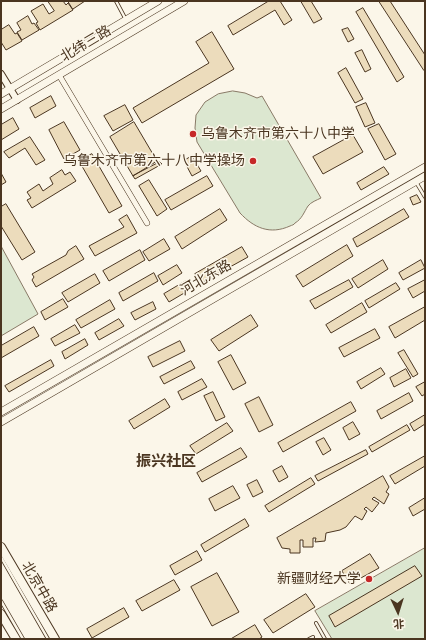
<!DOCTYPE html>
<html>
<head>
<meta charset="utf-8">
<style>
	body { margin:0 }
	#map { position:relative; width:426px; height:640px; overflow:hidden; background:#fbf6e9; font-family:"PT Sans Narrow","Noto Sans SC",sans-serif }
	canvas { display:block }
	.frame { position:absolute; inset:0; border:2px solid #4a3520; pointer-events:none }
	.north { position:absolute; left:378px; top:592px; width:40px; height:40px; -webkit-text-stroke:3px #fbf6e9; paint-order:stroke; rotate:176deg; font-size:11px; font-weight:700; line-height:16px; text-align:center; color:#4a3520 }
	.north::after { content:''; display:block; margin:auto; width:14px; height:18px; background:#4a3520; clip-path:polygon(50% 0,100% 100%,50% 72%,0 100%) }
</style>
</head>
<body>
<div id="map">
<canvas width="426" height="640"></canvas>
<div class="frame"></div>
<div class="north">北</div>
</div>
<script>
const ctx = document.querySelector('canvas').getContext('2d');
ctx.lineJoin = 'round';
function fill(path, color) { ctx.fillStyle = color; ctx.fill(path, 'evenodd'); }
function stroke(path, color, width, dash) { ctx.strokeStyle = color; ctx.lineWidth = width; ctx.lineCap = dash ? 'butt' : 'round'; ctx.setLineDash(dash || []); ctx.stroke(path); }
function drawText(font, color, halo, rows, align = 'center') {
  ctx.font = font + ' "PT Sans Narrow","Noto Sans SC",sans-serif'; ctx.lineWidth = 3; ctx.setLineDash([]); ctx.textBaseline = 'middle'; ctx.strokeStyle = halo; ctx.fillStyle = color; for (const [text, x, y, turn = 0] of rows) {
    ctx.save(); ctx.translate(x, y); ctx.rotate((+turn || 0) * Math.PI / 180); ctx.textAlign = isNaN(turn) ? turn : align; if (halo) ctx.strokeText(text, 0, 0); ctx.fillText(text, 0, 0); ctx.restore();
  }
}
const green = new Path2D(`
	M233,91l12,2 12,5 5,-2 59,102c-4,2 -10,4 -13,8 -4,6 -6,13 -13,17 -1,2 -3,2 -5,3 -20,9 -36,2 -50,-13l-43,-71 -2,-14 1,-13 9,-13 13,-8z
	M1,246l37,68 -37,22z
	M425,548v91h-93l-17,-28z`);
fill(green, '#dce7d0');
stroke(green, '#887966', 1);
const building = new Path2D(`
	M48,1h15l3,4 2,-2 5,7 -33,20 -4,-7 2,-1 -7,-11 12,-7 6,10 5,-3z
	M68,1h17l-12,8z
	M269,1h11l12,19 -8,5 -9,-15 -42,25 -5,-9z
	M301,1h10l11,18 -8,4z
	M379,1h11l35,54v14l-1,1z
	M363,8l41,69 -7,5 -41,-70z
	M28,16l4,8 2,-1 5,7 -17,10 -5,-8 4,-2 -4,-7z
	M9,25l6,9 2,-1 5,8 -16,9 -5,-8v-12z
	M348,28l6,11 -6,3 -6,-12z
	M212,32l22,37 -92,54 -9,-15 76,-45 -13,-21z
	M362,50l9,19 -6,3 -10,-19z
	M346,68l17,31 -8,4 -17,-30z
	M51,96l5,10 -21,12 -5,-10z
	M366,103l9,20 -10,4 -9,-20z
	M125,105l8,15 -20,11 -9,-15z
	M13,118l6,11 -18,11v-15z
	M64,122l16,28 -16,9 -15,-29z
	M134,122l23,39 -24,15 -23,-39z
	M379,124l17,30 -11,6 -17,-31z
	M353,135l10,17 -40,22 -10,-17z
	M30,137l15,23 -9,5 -11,-17 -16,10 -5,-6z
	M92,154l30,52 -13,7 -30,-52z
	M192,156l9,15 -9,5 -8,-15z
	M160,162l2,2 -27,15 -2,-3z
	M384,167l5,7 -28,16 -4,-7z
	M62,170l3,5 5,-3 6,9 -44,27 -5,-8 4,-2 -4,-6 12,-8 4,7 10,-7 -3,-6z
	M1,173l5,9 -5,3z
	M207,176l6,10 -42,24 -6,-10z
	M149,180l18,29 -10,7 -18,-30z
	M417,195l4,7 -8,3 -3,-7z
	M6,204l29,48 -13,8 -21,-34v-19z
	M220,209l7,11 -45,29 -7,-12z
	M404,209l5,8 -52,30 -4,-8z
	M127,215l10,18 -42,23 -6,-10 35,-19 -5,-7z
	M164,239l6,10 -21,12 -6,-9z
	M347,245l6,11 -50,31 -7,-11z
	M76,246l8,13 -48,28 -4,-7 2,-3 -2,-3 34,-19 2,-4z
	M242,247l6,10 -47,26 -6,-9z
	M140,250l5,10 -36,21 -6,-10z
	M383,260l5,9 -30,19 -6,-9z
	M421,260l4,8 -22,12 -4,-7z
	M177,265l5,8 -19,12 -5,-9z
	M154,273l4,8 -35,20 -4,-8z
	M95,274l5,9 -32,19 -6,-9z
	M349,280l4,7 -38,22 -5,-8z
	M425,280v11l-12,7 -5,-9z
	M186,281l5,8 -22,13 -5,-8z
	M396,283l4,6 -31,19 -4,-7z
	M63,299l5,8 -23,13 -4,-8z
	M110,300l5,9 -34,19 -5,-8z
	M153,302l3,7 -21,11 -4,-7z
	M362,303l5,9 -36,21 -5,-8z
	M425,307v13l-30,18 -6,-11z
	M251,315l7,11 -39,25 -8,-11z
	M119,319l5,7 -25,14 -4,-7z
	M75,325l5,8 -25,13 -4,-7z
	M34,327l5,9 -38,22v-12z
	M375,329l5,9 -36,19 -5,-9z
	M85,339l3,6 -23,14 -3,-7z
	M180,341l5,10 -32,16 -5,-10z
	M404,350l14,24 -5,3 -15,-24z
	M231,355l15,28 -13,7 -15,-28z
	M51,360l3,6 -45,26 -4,-6z
	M191,361l4,7 -31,16 -4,-7z
	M381,368l4,6 -24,15 -4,-7z
	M406,369l5,9 -17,9 -4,-9z
	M202,379l5,8 -25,13 -4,-8z
	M425,382v12l-3,2 -6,-9z
	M213,392l12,25 -9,4 -12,-25z
	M409,393l4,8 -32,18 -4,-8z
	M259,397l14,28 -14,7 -14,-28z
	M165,399l5,8 -36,22 -5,-8z
	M351,402l5,9 -73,41 -5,-9z
	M425,415v9l-11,7 -4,-7z
	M353,422l7,12 -11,6 -6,-12z
	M227,423l6,8 -37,23 -6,-8z
	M407,425l3,5 -38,22 -3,-5z
	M324,438l7,12 -8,5 -7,-13z
	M241,448l6,9 -45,25 -5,-9z
	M366,450l2,4 -50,27 -3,-5z
	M425,456v10l-30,18 -5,-8z
	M282,466l6,11 -9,5 -6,-11z
	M383,476l6,11 -3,5 3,2 -5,10 -10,-7 -2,2 7,4 -7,9 -6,-5 -2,2 3,2 -5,9 -7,-4 -9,11 -6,3 -14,3 -1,8 -10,1 1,-4h-3v9h-10v-7h-3v13h-10v-4l-8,-1 -5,-10z
	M311,478l4,6 -46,28 -4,-6z
	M257,480l6,12 -10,5 -6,-12z
	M233,486l7,12 -25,13 -6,-12z
	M425,498v11l-12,7 -4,-8z
	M245,519l4,7 -44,26 -4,-7z
	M197,551l5,9 -27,15 -5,-9z
	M370,554l9,14 -29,16 -8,-13z
	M415,566l7,10 -87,51 -6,-11z
	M217,573l22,39 -27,14 -21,-39z
	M174,580l6,10 -38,21 -6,-10z
	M306,594l9,13 -42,26 -9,-13z
	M124,608l5,9 -37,21 -5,-9z
	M255,625l7,12 -3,2h-28z`);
fill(building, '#ecdcbc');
stroke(building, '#4a3520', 1);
const service = new Path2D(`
	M116,1l9,17
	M416,182l9,15
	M1,557l47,82
	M1,601l22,38
	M316,623l9,16
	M309,639l4,-2`);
const minor = new Path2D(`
	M59,75l88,148`);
const tertiary = new Path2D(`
	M1,74l16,26`);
const secondary = new Path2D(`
	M1,94l157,-93
	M1,109l183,-108
	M1,412l424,-245
	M1,422l424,-246`);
const primary = new Path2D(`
	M1,547l54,92
	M1,614l15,25`);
stroke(service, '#4a3520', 4);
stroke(minor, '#4a3520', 6);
stroke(tertiary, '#4a3520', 8);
stroke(secondary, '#4a3520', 8);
stroke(primary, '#4a3520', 10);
stroke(service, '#fbf6e9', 2.5);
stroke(minor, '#fbf6e9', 5);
stroke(tertiary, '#fbf6e9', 6);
stroke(secondary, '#fbf6e9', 7);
stroke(primary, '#fbf6e9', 8);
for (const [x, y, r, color] of [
	[193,134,4,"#c62828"],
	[253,161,4,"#c62828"],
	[369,579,4,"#c62828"]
]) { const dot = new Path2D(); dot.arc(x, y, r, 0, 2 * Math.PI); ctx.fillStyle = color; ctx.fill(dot); stroke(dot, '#fbf6e9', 1.5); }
drawText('14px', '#4a3520', '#fbf6e9', [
	["北纬三路",86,44,-31],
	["河北东路",206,278,-30],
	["北京中路",39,587,60]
]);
drawText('14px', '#4a3520', '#fbf6e9', [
	["乌鲁木齐市第六十八中学",201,134,"left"],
	["乌鲁木齐市第六十八中学操场",245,161],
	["新疆财经大学",361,579]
], 'right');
drawText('bold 15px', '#4a3520', '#fbf6e9', [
	["振兴社区",166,462]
]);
</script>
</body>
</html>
